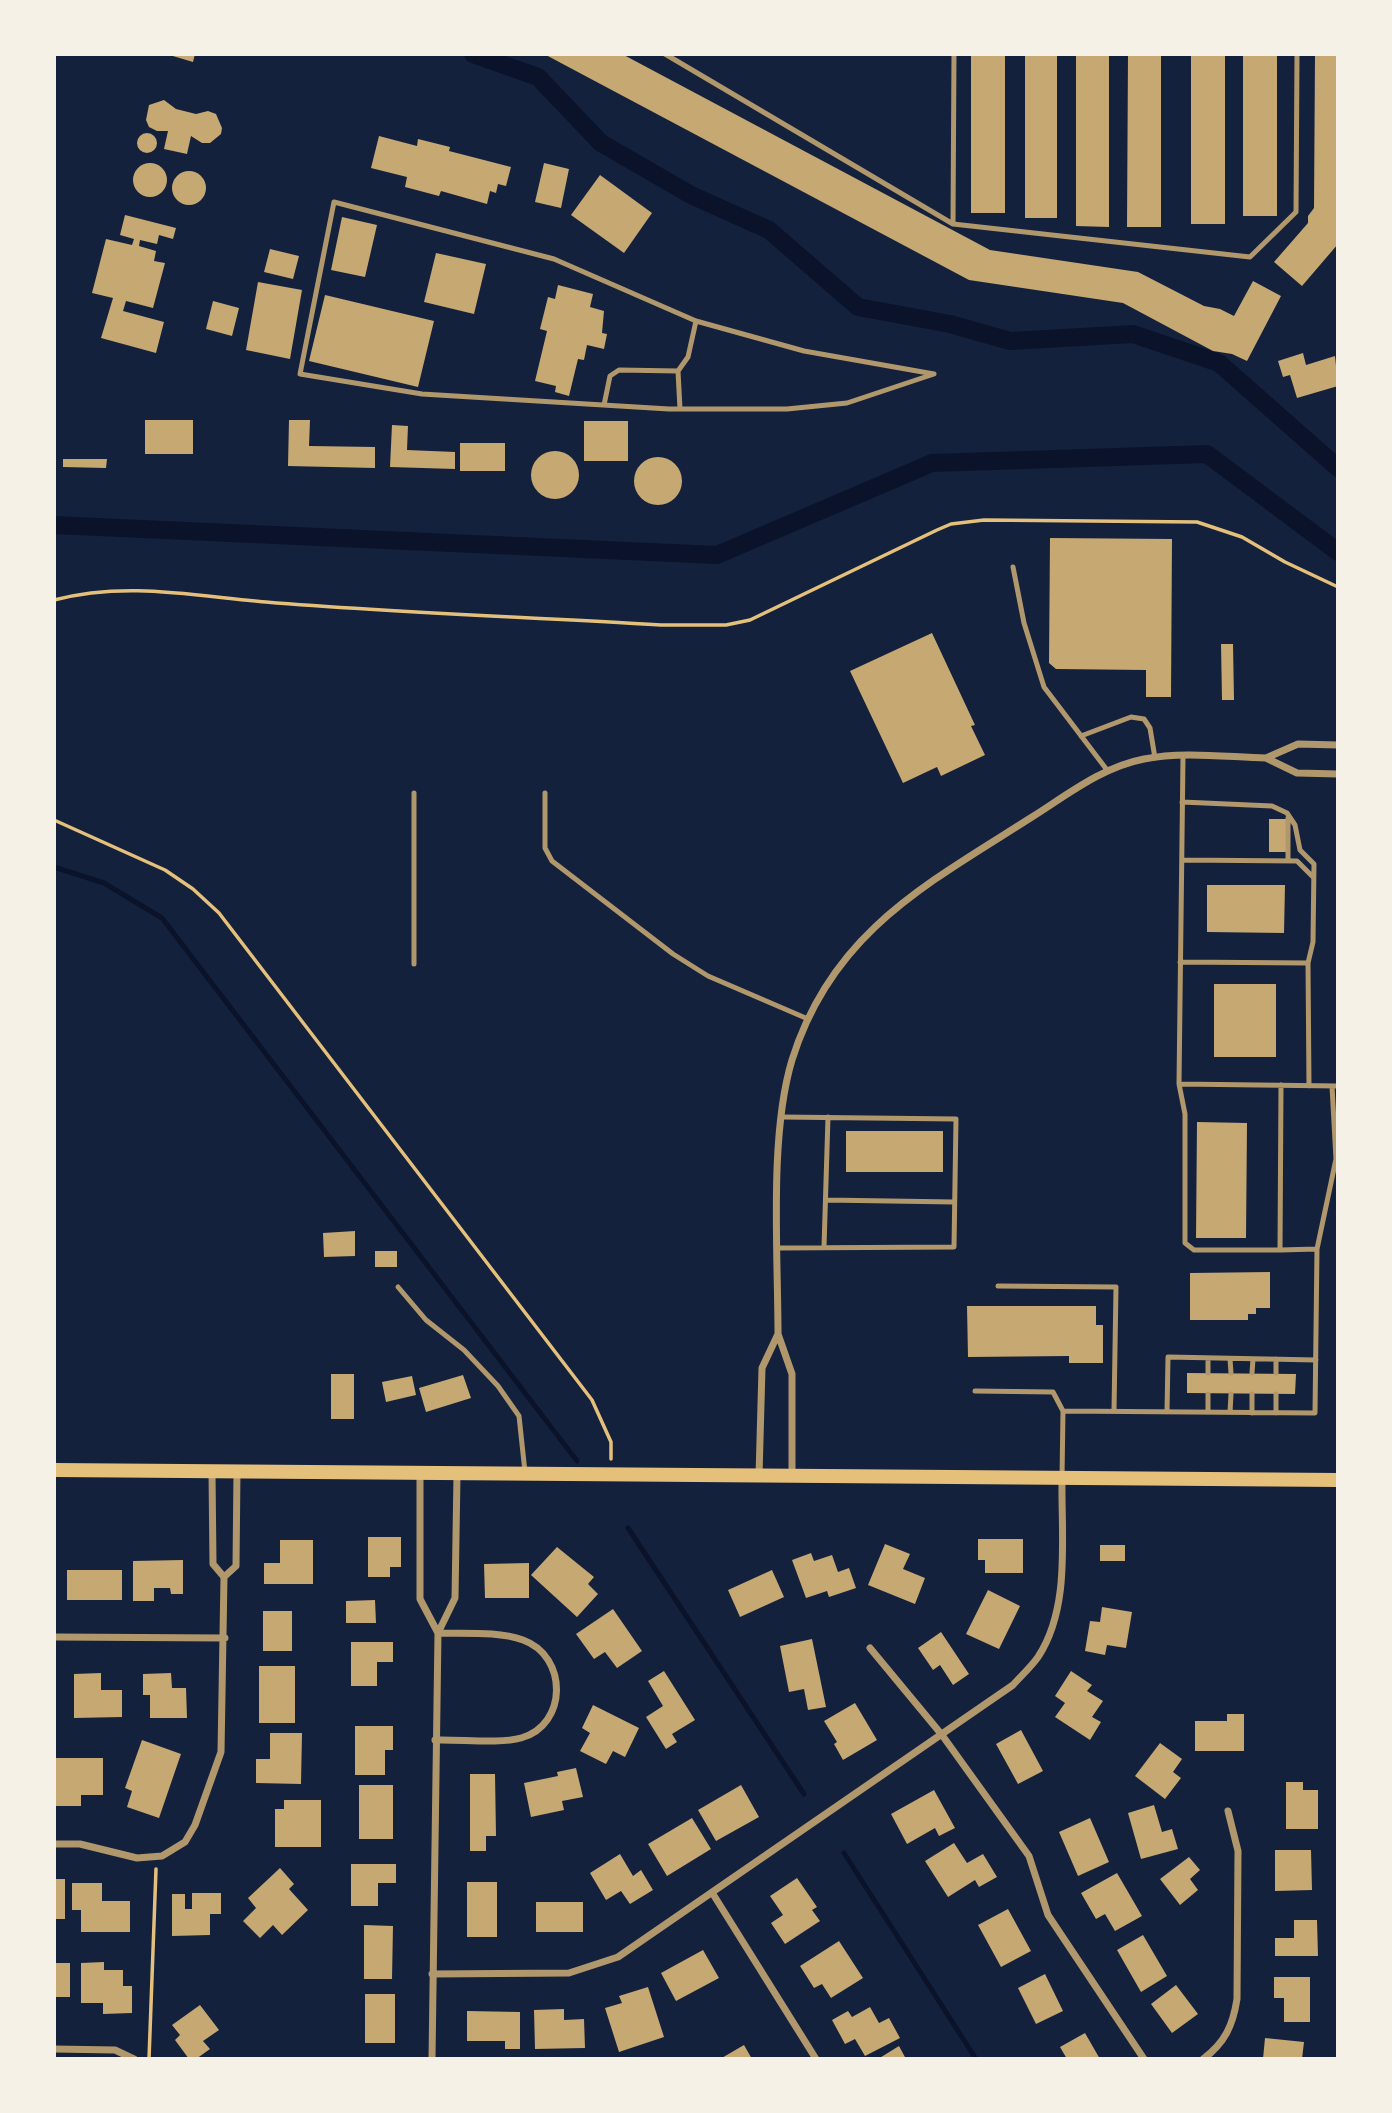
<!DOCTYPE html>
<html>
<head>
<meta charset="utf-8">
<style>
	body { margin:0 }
	#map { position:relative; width:1392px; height:2113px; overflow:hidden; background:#14213d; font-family:Jost,sans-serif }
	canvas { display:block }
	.frame { position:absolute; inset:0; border:56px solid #f6f1e7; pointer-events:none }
</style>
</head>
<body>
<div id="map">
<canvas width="1392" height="2113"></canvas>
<div class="frame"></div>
</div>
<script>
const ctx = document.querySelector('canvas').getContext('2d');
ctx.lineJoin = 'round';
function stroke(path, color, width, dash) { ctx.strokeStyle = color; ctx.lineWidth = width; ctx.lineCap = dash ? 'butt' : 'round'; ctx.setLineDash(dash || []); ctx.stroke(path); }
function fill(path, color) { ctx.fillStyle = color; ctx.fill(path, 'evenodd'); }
stroke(new Path2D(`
	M54,867l50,16 58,35 415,543
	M628,1528l176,266
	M844,1853l132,206`), '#0b132b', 5);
stroke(new Path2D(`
	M473,54l65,23 63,66 90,52 78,35 89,77 92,17 60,17 123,-7 86,29 119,105
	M54,525l663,30 215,-92 275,-9 131,98`), '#0b132b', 18);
fill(new Path2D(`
	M166,54h29l-2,8z
	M544,54h78l368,196 148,22 66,34 16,3 14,7 19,-35 28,15 -34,65 -15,-7 -19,-3 -90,-48 -154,-23z
	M971,54h34v159h-34z
	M1025,54h32v164h-32z
	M1076,54h33v173l-33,-1z
	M1128,54h33v173h-34z
	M1191,54h34v170h-34z
	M1243,54h34v162h-34z
	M1315,54h23v190l-36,42 -28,-24 34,-39v-7l6,-8z
	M164,100l12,9 20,5 12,-3 8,3 6,14 -1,6 -11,9h-8l-11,-7 -4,18 -23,-5 4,-18h-11l-8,-4 -3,-7 3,-15z
	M137 143a10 10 0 1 1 20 0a10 10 0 1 1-20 0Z
	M379,136l38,10 1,-7 32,8 -1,4 62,16 -5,19 -8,-2 -2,9 -6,-2 -3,13 -46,-13 -2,5 -34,-9 2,-10 -36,-9z
	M544,163l25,6 -8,39 -26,-6z
	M133 180a17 17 0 1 1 34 0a17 17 0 1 1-34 0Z
	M172 188a17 17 0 1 1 34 0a17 17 0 1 1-34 0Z
	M600,175l52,38 -28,40 -53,-38z
	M125,215l51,13 -3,11 -14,-4 -2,9 -17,-4 -1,6 17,5 -2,10 11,2 -12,45 -27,-7 -3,10 41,11 -8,31 -55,-15 12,-40 -21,-5 14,-54 26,6 2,-6 -14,-4z
	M342,217l35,8 -12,52 -34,-7z
	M270,249l29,7 -6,23 -29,-7z
	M436,253l50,11 -12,50 -50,-12z
	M258,282l44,8 -12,69 -44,-9z
	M558,285l35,9 -3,13 14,4 -2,22 5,1 -3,15 -17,-4 -3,15 -6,-1 -9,37 -14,-4 1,-6 -21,-5 12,-50 -7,-2 8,-32 7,2z
	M325,295l109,26 -16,66 -109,-26z
	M213,301l26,7 -7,28 -26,-7z
	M1303,353l3,12 29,-9 3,30 -41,12 -7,-23 -7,2 -5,-16z
	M145,420h48v34h-48z
	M289,420h21l-1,26 66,1v21l-87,-2z
	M584,421h44v40h-44z
	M392,425l16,1 -1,24 48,2v17l-65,-2z
	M460,443h45v28h-45z
	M531 475a24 24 0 1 1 48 0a24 24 0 1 1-48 0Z
	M634 481a24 24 0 1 1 48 0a24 24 0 1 1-48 0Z
	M63,459h44l-1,9 -43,-1z
	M1050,538l122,1 -1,158h-25v-27l-90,-1 -7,-6z
	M932,633l43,92 -4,1 14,29 -44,21 -4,-9 -34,16 -53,-112z
	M1221,644h12l1,56h-12z
	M1269,819h17v33h-17z
	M1207,885h78l-1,48 -77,-1z
	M1214,984h62v73h-62z
	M1197,1122l50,1 -1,115h-50z
	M846,1131h97v41h-97z
	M355,1231v25l-31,1 -1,-24z
	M375,1251h22v16h-22z
	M1270,1272v36h-14v6h-8v6h-58v-47z
	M967,1306h129v19h7v38h-34v-7l-101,1z
	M1187,1373l109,1 -1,20 -108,-1z
	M331,1374h23v45h-23z
	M463,1375l8,23 -45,14 -7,-24z
	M412,1376l4,19 -30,7 -4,-20z
	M368,1537h33v30h-11v10h-22z
	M978,1539h45v34h-38v-13h-7z
	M280,1540h33v44h-49v-21h16z
	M885,1544l25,10 -7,15 22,9 -10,26 -47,-19z
	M1100,1545h25v16h-25z
	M557,1547l37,30 -6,7 10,10 -21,23 -46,-42z
	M811,1553l3,8 18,-6 6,17 11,-4 7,20 -27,9 -2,-6 -21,7 -14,-38z
	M183,1560v34h-12l-1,-6h-16v13h-21v-40z
	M529,1563v35h-44l-1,-34z
	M67,1570h55v30h-55z
	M772,1570l12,27 -44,20 -12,-27z
	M988,1590l32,16 -21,43 -33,-15z
	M375,1600l1,23h-30v-22z
	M1102,1607l30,5 -6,36 -19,-3 -2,10 -20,-4 5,-30 10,1z
	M613,1609l29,42 -25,17 -12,-16 -11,7 -18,-25z
	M263,1611h29v40h-29z
	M941,1632l28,42 -16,11 -13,-20 -7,5 -15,-22z
	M812,1639l14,68 -18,3 -4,-21 -15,3 -9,-46z
	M351,1642h42v20h-16v24h-26z
	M259,1666h36v57h-36z
	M664,1671l31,49 -23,14 5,8 -11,7 -20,-32 17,-11 -15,-25z
	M1071,1671l21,14 -5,6 16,10 -11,16 9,5 -11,18 -35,-23 10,-14 -10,-7z
	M101,1673v17h21v27l-48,1v-44z
	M171,1673l1,15h14l1,30h-37v-23h-7v-21z
	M855,1703l22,37 -34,20 -9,-16 3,-2 -13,-21z
	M593,1705l46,23 -14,29 -12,-6 -7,13 -26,-13 10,-18 -8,-5z
	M1227,1714h17v37h-49v-30h32z
	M355,1726h38v24h-8v25h-30z
	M1021,1730l22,41 -25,13 -22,-40z
	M270,1733h32l-1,51 -45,-1v-24h14z
	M142,1740l39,14 -22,64 -32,-11 5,-16 -7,-3z
	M1160,1743l22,16 -9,13 8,6 -16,21 -30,-23z
	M54,1758h49v37h-22v11h-27z
	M576,1768l7,29 -21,4 2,9 -33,7 -7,-34 34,-7 -1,-4z
	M470,1774h25l1,62h-10v15h-16z
	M1286,1782h17v8h15v39h-32z
	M359,1785h34v54h-34z
	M741,1785l18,32 -43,24 -18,-31z
	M934,1790l21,38 -16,8 -4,-8 -28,16 -16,-30z
	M284,1800h37v47h-46v-38h9z
	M1154,1805l8,27 10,-3 6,20 -37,10 -13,-46z
	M692,1818l19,31 -44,27 -19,-32z
	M1090,1818l19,44 -31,14 -19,-44z
	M954,1843l13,20 16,-9 14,23 -18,10 -4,-7 -27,17 -23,-36z
	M1275,1850h36l1,40 -37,1z
	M620,1854l13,22 8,-6 12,20 -23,14 -9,-13 -15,9 -16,-27z
	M1189,1857l11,13 -10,9 8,11 -18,15 -20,-26z
	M351,1864h45v19h-18v23h-27z
	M280,1868l14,16 -5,5 19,21 -26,25 -9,-10 -13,13 -17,-17 13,-13 -8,-10z
	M1117,1873l25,43 -27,15 -10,-17 -9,5 -15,-26z
	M797,1878l20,29 -5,3 8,11 -35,23 -14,-21 12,-8 -13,-19z
	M54,1879h11v40h-11z
	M467,1882h30v55h-30z
	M72,1883h30v18h28v31h-49v-22h-9z
	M192,1893h29v21h-11v21l-38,1v-42h13v15h7z
	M536,1902h47v30h-47z
	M1008,1909l23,42 -30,16 -23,-42z
	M1294,1920h23l1,36h-43v-18h19z
	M364,1925l29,1 -1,53h-28z
	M1143,1935l24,41 -26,16 -24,-42z
	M839,1941l24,37 -32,20 -9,-14 -8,4 -14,-22z
	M703,1950l16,28 -43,23 -15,-28z
	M104,1962v8h19v16h9v27l-29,1v-11h-22v-40z
	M54,1963h16v34h-16z
	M1045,1974l18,37 -27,13 -18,-36z
	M1274,1977h36v45h-26v-24h-10z
	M1176,1985l22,29 -26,19 -21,-29z
	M648,1987l16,50 -45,15 -14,-44 17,-5 -3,-7z
	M365,1994h30v49h-30z
	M200,2005l19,25 -16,11 7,8 -14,10h-7l-14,-19 5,-5 -8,-10z
	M870,2007l9,16 10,-5 11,20 -35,18 -10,-17 -10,5 -13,-24 16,-9 4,6z
	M564,2009v11l20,-1 1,29 -50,1 -1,-39z
	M467,2011l53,1v37h-15v-8h-38z
	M1085,2033l15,26h-33l-7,-12z
	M1265,2038l39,4 -2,17h-39z
	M744,2045l8,14h-32z
	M899,2046l7,13h-28z`), '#c6a872');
stroke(new Path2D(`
	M54,600c72,-19 141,-4 212,2 131,11 264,15 395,23h65l24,-5 187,-90 14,-6 33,-4 213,2 45,15 43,25 53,25
	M54,820l111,50 28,19 26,24 373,487 19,42v17
	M149,2059l7,-190`), '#e5c07b', 3.5);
stroke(new Path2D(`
	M665,54l288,170 297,33 46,-45 1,-158
	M334,202l220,57 142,62 108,30 130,23 -87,29 -60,6h-118l-247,-15 -122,-20z
	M953,224l1,-170
	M678,371l2,38
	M604,405l6,-29 9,-6 59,1 10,-14 8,-36
	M1013,567l11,56 20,64 63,83
	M1081,736l50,-19 13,2 6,9 5,30
	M1183,757l-4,327 159,2
	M414,793v171
	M545,793v55l7,13 121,93 35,22 100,43
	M1182,860l115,1 16,16
	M1288,860v-42
	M1180,962l128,1 5,-21 1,-78 -14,-14 -5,-25 -8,-12 -15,-7 -90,-4
	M1308,963l1,123
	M1179,1084l6,30v129l9,7h86
	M1281,1085l-1,165 37,-1 19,-90 -4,-73
	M826,1200l128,2
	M824,1247l4,-130
	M778,1248l176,-1 2,-128 -174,-2
	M998,1286l118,1 -2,124
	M398,1287l28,33 38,30 34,36 21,30 6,56
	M1208,1358v15
	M1230,1359l1,14
	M1252,1373l1,-14
	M1276,1373v-14
	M975,1391l78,1 10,19
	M1252,1394v19
	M1276,1394v19
	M1167,1412l1,-55 148,3
	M1208,1412v-18
	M1230,1412l1,-18
	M1062,1478l1,-67 252,2 2,-164`), '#b1986c', 5);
stroke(new Path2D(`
	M1338,745l-40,-1 -32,14 31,15 41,1
	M778,1334c0,-81 -9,-198 14,-274 40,-128 135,-176 240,-243 35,-22 70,-50 112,-58 39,-8 82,-2 122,-1
	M212,1472l1,92 11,13 12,-11 1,-95
	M420,1474v125l18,34 17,-35 2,-123
	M759,1476l3,-108 16,-34 14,40v102
	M54,1637l171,1
	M870,1648l72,87 87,121 19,59 96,144
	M54,1844h26l57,14 25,-2 23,-14 10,-17 26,-73 3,-175
	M713,1894l103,165
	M432,1974l137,-1 49,-16 395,-272c8,-9 18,-18 25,-28 33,-50 23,-121 24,-179
	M54,2049l61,1 19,9
	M432,2059l6,-426c27,1 59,-2 85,7 45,16 45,85 -2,98 -22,6 -61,1 -86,2
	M1203,2059c22,-16 30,-34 34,-60l1,-148 -10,-40`), '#b1986c', 7);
stroke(new Path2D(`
	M54,1470l1284,10`), '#e5c07b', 14);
</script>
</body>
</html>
